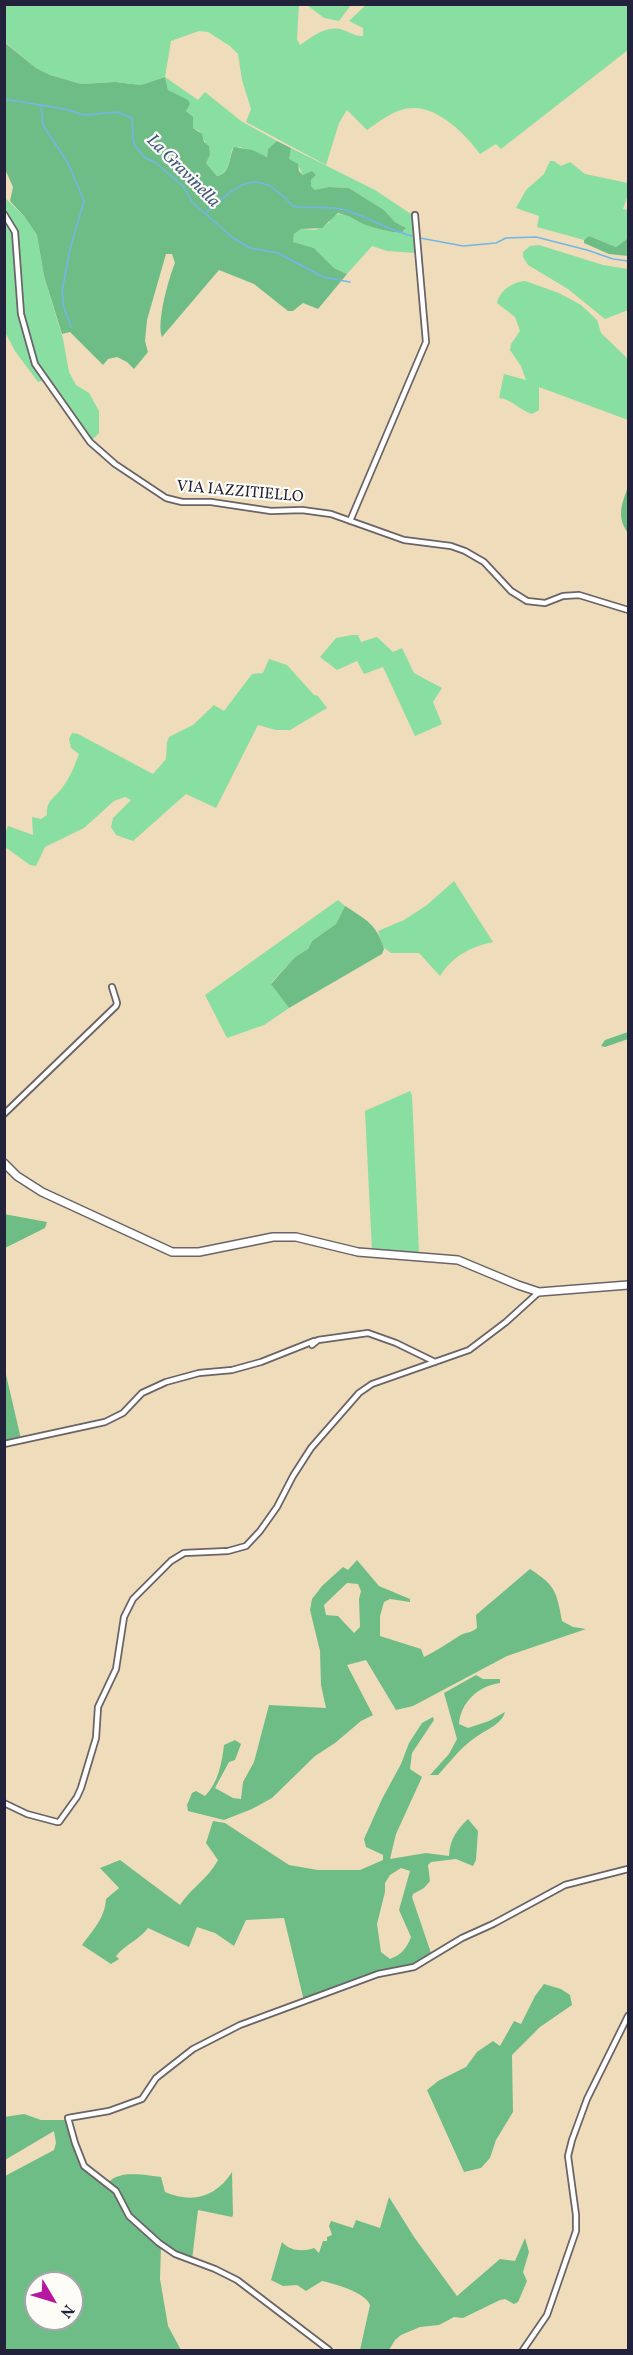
<!DOCTYPE html>
<html>
<head>
<meta charset="utf-8">
<style>
	body { margin:0 }
	#map { position:relative; width:633px; height:2355px; overflow:hidden; background:#efdcba; font-family:Vollkorn,serif }
	canvas { display:block }
	.frame { position:absolute; inset:0; border:6px solid #22223b; pointer-events:none }
	.north { position:absolute; left:24px; top:2271px; width:60px; height:60px; box-sizing:border-box; background:#fdfcf7; border:2px solid #a5a5ac; border-radius:50%; rotate:128deg; font-size:16px; font-weight:700; line-height:24px; text-align:center; color:#22223b }
	.north::after { content:''; display:block; margin:auto; width:21px; height:27px; background:#b5179e; clip-path:polygon(50% 0,100% 100%,50% 72%,0 100%) }
</style>
</head>
<body>
<div id="map">
<canvas width="633" height="2355"></canvas>
<div class="frame"></div>
<div class="north">N</div>
</div>
<script>
const ctx = document.querySelector('canvas').getContext('2d');
ctx.lineJoin = 'round';
function fill(path, color) { ctx.fillStyle = color; ctx.fill(path, 'evenodd'); }
function stroke(path, color, width, dash) { ctx.strokeStyle = color; ctx.lineWidth = width; ctx.lineCap = dash ? 'butt' : 'round'; ctx.setLineDash(dash || []); ctx.stroke(path); }
function drawText(font, color, halo, rows, align = 'center') {
  ctx.font = font + ' Vollkorn,serif'; ctx.lineWidth = 4.5; ctx.setLineDash([]); ctx.textBaseline = 'middle'; ctx.strokeStyle = halo; ctx.fillStyle = color; for (const [text, x, y, turn = 0] of rows) {
    ctx.save(); ctx.translate(x, y); ctx.rotate((+turn || 0) * Math.PI / 180); ctx.textAlign = isNaN(turn) ? turn : align; if (halo) ctx.strokeText(text, 0, 0); ctx.fillText(text, 0, 0); ctx.restore();
  }
}
fill(new Path2D(`
	M5,5h294l-2,34 3,6c11,-7 24,-19 40,-16 9,2 12,7 23,7v-8l-14,-7 17,-16h262v45l-127,99 -5,-5 -16,10c-14,-19 -41,-47 -67,-46 -17,0 -33,13 -46,22l-20,-20 -8,13 -13,42 -80,-43 5,-13 -9,-29 -4,-26 -8,-8 -22,-14 -9,-1 -28,10 -6,36 -24,8 -26,-3 -34,2 -31,-9 -14,-7 -31,-26z
	M307,5h44l-12,16 -15,-3z
	M165,77l33,23 7,-8 36,29 36,20 -3,5 -6,3 -1,8 -27,-10 -8,2c-2,10 -3,25 -15,27l-11,-13 4,-8 -4,-11 -7,-13 -6,-3 -11,-30 -14,-8z
	M291,148l84,42 36,24 3,3 2,36 -29,-2 -15,-5 -25,28 -13,-6 -20,-20 -22,-6 2,-8 7,-5 14,1 14,-7c8,-19 25,-2 38,2 10,4 23,7 34,8l2,-7 -8,-4 -11,-12 -35,-22 -20,-1 -13,4 -5,-5v-6l4,-4 -12,-1 -4,-8 -11,-8z
	M550,161h4l7,5 9,-4 15,12 43,9v12l-5,14 5,1v28l-12,9 -27,-11 -5,4 -47,-13 2,-11 -23,-8 10,-18 18,-16z
	M4,197l20,19 13,19 7,41 19,63 6,33 7,13 13,8 10,18v22l-8,8 -54,-76 -14,-49 -5,-76c-4,-18 -13,-24 -14,-43z
	M4,216c12,19 11,31 12,53 4,39 5,79 29,111l-7,2 -23,-31 -10,-19z
	M539,245l64,20 25,4v41l-23,9 -37,-30 -40,-24 -5,-8v-5l7,-6z
	M525,281l34,12 22,12 16,15 4,13 27,26v61l-89,-33v23l-7,4c-12,-4 -21,-15 -33,-16l5,-24 22,6 -5,-14 -11,-16 1,-6 9,-13 -5,-14 -18,-14c3,-13 16,-21 28,-22z
	M352,635h6l3,7 16,-5 16,15 9,-4 12,25 28,15 -9,14 9,22 -27,12 -32,-69 -19,7 -7,-13 -20,9 -17,-13 16,-19z
	M269,659l18,6 27,30 4,1 9,12 -37,22h-14l-18,-5 -42,83 -30,-14 -53,47 -17,-6 -5,-8 2,-9 18,-18 -6,-3 -11,4 -30,27 -39,19 -9,19 -6,-1 -25,-18v-14l3,-7 25,9 -1,-18 9,2 6,-4c-1,-15 7,-16 15,-27 8,-10 13,-23 17,-34l-8,-6 -2,-9 3,-6 6,1 75,40 13,-15 1,-17 2,-5 24,-12 21,-20 10,6 28,-37 11,-1z
	M454,881l39,61c-23,5 -40,14 -53,34l-21,-23h-28l-8,-6 -5,-16 26,-11 23,-15z
	M338,900l7,6 -9,18 -24,17 -4,8 -13,8 -24,26 18,25 -25,17 -37,13 -22,-43z
	M410,1091l2,4 7,158 -47,-2 -7,-140z`), '#89dea1');
fill(new Path2D(`
	M4,42l32,26 14,7 31,9 34,-2 26,3 24,-8 3,13 20,10 2,4 -4,7 7,6v11l9,6 2,8 5,4 1,9 -4,8 11,13c14,-2 12,-20 17,-29l18,3 15,7 1,-8 9,-8 14,7 -2,11 9,5 1,7 4,4 9,-4 4,4 -5,5v6l4,4 14,-3 20,1 35,22 11,12 11,6 -5,5c-11,-1 -24,-4 -35,-8 -10,-4 -17,-10 -28,-12l-16,15 -21,1 -7,5 -1,8 21,6 20,20 13,6 -29,35 -15,-6 -10,8h-5l-34,-27 -35,-14 -57,67c-6,-14 7,-60 13,-74l-3,-9h-6l-19,66 -2,21 3,11 -14,17 -7,-7 -10,-5 -9,2 -5,6 -33,-33 -8,2 -18,-58 -7,-41 -13,-19 -14,-15 3,-14 -9,-20z
	M589,236l27,11 12,-9v18l-19,-2 -25,-11v-3z
	M628,487v46c-12,-16 -6,-30 0,-46z
	M345,906c20,13 32,18 39,43l-2,5 -93,54 -18,-24 24,-27 13,-8 4,-8 24,-17z
	M628,1032v7l-23,8 -4,-1 4,-6z
	M4,1214l43,8 -2,6 -40,20z
	M4,1366l17,73 -17,4z
	M357,1560l22,26 31,13v3l-20,-3 -6,3 -4,14v20l41,13 3,8c12,-6 24,-14 35,-21 6,-4 13,-3 18,-8l-1,-13 54,-46c26,17 26,22 32,52l11,6 13,2 -79,27 -94,50 -17,4 -30,-50 -19,5 26,50 -12,6 -26,22 -20,13 -43,42 -20,11 -28,11 -36,-9 -1,-6 5,-12 4,-2 9,5c13,-13 17,-33 19,-51l11,-5 6,4 -6,16 -6,2 -14,26 18,10 8,1 2,-17 11,-20 15,-57 57,3 -5,-23 -1,-34 -10,-41 2,-11 10,-13 21,-19 5,3zM347,1583l11,1 3,7 -2,8 1,28 -6,6 -16,-17 -12,-1 -2,-10z
	M476,1675l7,4h17v4c-22,3 -39,19 -41,41l9,4 21,-7 16,-9c-3,12 -19,18 -29,25 -14,9 -26,25 -38,38h-8l19,-21 8,-15 -13,-46z
	M433,1717l1,3 -22,33 -2,16 12,8 -26,57 -6,25 36,-6 23,3c1,-17 7,-25 19,-37l10,12 -2,29 -3,6 -17,-7 -25,3 -3,3 2,16 -6,7 -11,6 -1,3 20,59 -22,12 -20,2 -86,31 -20,-83 -38,2 -12,26 -19,-13 -18,-6 -8,20 -41,-19c-9,12 -22,16 -32,28l3,3 -8,5 -29,-19c11,-15 23,-27 24,-46l13,-11 -19,-20 20,-8 60,45c12,-18 27,-25 38,-45l-12,-17 7,-22 12,2 64,42 29,5h42l23,-10v-5l-17,-8 -2,-8 18,-40 19,-35 8,-21 13,-20zM401,1868l9,3 -11,39 12,27c-4,11 -10,18 -21,22l-9,-7 -4,-28 8,-32v-9l5,-8z
	M544,1984l17,5 9,6 2,10 -32,22 -28,28 1,57 -17,28 -6,18 -9,10 -17,4 -37,-82 11,-9 28,-14 11,-15 16,-11 7,5 14,-25 7,3 14,-28z
	M24,2114l17,6h26l17,47 31,24 10,21 36,34 -1,33 8,47 13,24h-176v-174l49,-26 2,-7 -2,-12 -49,29 -1,-43zM36,2283h36v36h-36z
	M232,2172l1,43 -1,2 -34,-7 -6,50c-22,-11 -52,-28 -65,-50 -6,-11 -8,-19 -18,-28 10,-12 37,-7 52,-5l4,15c28,12 51,5 67,-20z
	M389,2197l25,40 43,59 43,-37 15,2 10,-23 4,14 -6,20 4,9 -9,21 -4,2 -9,-5 -5,1 -37,18 -9,-1 -15,8 -19,2 -19,8 -6,5 -6,10h-29l10,-45c-5,-13 -35,-21 -48,-24l-16,10 -9,-6 -14,1 -12,-6 11,-38c8,9 21,10 32,6l5,5 4,-12h4v-4l5,-2 -3,-9 2,-5 22,7 3,-8 24,8z`), '#6ebd87');
stroke(new Path2D(`
	M4,99l61,10 19,6 33,-3 15,6 1,20 2,8 10,12 10,4 28,24 9,16 41,36 17,10 28,5 45,24 27,5
	M41,106l2,19 25,38 16,38 -14,48 -8,42 2,17 7,19
	M207,212c34,-30 50,-46 86,-6 16,4 32,-1 48,3 25,6 46,21 71,27
	M420,238l43,8 33,-3 10,-5 30,-1 51,13 26,9 15,2`), '#72b6e8', 1.5);
const minor = new Path2D(`
	M4,214l11,18 6,82 14,50 55,78 25,22 51,34 16,4h29l60,9 31,-1 29,4 73,26 47,6 14,5 19,11 27,29 16,10 18,2 18,-7 16,-1 49,15
	M350,521l76,-179 -11,-127
	M4,1114l112,-108 1,-3 -5,-16
	M312,1345l6,-5 50,-7 28,10 39,19
	M4,1444l101,-22 18,-9 19,-20 24,-11 33,-9 33,-3 29,-8 53,-21
	M4,1803l23,11 30,8h2l18,-25 4,-9 15,-50 2,-31 18,-38 8,-52 9,-18 38,-38 13,-8 44,-2 18,-5 14,-15 17,-24 16,-31 18,-28 48,-55 13,-9 97,-34 37,-28 33,-30
	M329,2350l-92,-70 -22,-11 -40,-15 -16,-11 -30,-27 -13,-25 -32,-25 -9,-23 -7,-25 41,-7 33,-12 14,-21 37,-29 47,-24 138,-51 36,-7 48,-29 31,-14 72,-39 63,-16
	M523,2350l24,-35 29,-84v-16l-8,-59 4,-16 15,-41 41,-83`);
const secondary = new Path2D(`
	M4,1163l13,13 25,16 130,60h27l74,-15h23l62,15 100,8 60,25 21,7 89,-7`);
stroke(minor, '#6a6367', 8);
stroke(secondary, '#6a6367', 10);
stroke(minor, '#fff', 4.5);
stroke(secondary, '#fff', 7);
drawText('16px', '#22223b', '#fdfcf7', [
	["VIA IAZZITIELLO",240,493,5]
]);
drawText('italic 18px', '#425d80', '#fdfcf7', [
	["La Gravinella",182,172,45]
]);
</script>
</body>
</html>
